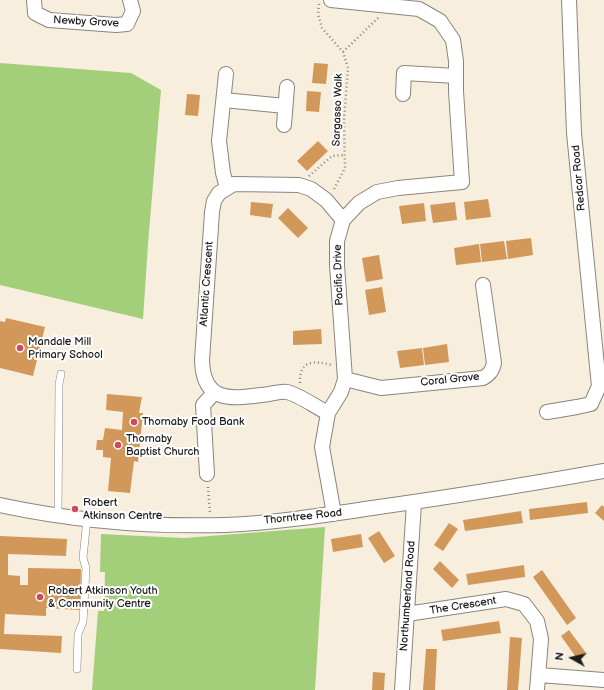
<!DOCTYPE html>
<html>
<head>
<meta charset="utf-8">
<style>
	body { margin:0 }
	#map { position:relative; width:604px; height:690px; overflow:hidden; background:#f8eede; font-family:"Balsamiq Sans",sans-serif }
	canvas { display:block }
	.north { position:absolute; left:552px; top:638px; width:40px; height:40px; -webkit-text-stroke:3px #fff; paint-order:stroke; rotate:278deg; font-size:11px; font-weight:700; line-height:16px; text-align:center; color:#1c1c1c }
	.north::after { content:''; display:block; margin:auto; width:14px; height:18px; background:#1c1c1c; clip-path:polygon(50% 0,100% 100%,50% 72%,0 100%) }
</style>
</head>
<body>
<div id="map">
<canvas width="604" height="690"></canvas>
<div class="north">N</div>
</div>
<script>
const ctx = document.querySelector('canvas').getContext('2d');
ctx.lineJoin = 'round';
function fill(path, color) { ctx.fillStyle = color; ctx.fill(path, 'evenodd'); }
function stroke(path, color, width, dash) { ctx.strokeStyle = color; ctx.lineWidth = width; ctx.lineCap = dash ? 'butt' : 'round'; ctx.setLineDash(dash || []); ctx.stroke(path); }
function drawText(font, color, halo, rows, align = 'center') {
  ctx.font = font + ' "Balsamiq Sans",sans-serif'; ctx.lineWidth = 4; ctx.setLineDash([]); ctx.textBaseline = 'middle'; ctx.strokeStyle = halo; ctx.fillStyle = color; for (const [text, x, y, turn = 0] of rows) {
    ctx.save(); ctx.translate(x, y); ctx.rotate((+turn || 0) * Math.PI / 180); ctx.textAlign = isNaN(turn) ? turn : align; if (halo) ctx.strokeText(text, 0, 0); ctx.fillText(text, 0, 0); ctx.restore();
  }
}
fill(new Path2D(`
	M0,63l131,10 30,17 -13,154 -5,75 -143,-34z
	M325,527l-10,163h-223l6,-79h6l1,-39h-5l1,-38 83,4z`), '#a3cf7b');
fill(new Path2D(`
	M314,63l14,1 -2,20 -14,-1z
	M307,91l14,1 -2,20 -13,-1z
	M187,94l13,1 -2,21 -13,-1z
	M318,141l10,10 -21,20 -10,-10z
	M488,199l3,18 -25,3 -2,-18z
	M251,202l22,2 -2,14 -21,-3z
	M455,202l2,18 -24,3 -3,-18z
	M424,203l2,18 -24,3 -3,-18z
	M288,208l20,20 -10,10 -20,-20z
	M531,238l2,17 -25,4 -2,-18z
	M504,241l3,18 -25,3 -2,-18z
	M479,244l2,18 -25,3 -2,-17z
	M379,255l4,24 -17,3 -4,-24z
	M382,287l4,25 -17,3 -4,-25z
	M6,318l39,9 -12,49 -33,-8v-47l5,1z
	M321,329l1,15 -29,1v-14z
	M447,344l2,18 -24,3 -2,-17z
	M422,348l2,17 -24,3 -3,-17z
	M107,394l35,3 -3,16h4l-5,49 -4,-1 -4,32 -22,-2 3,-33 -8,-1v-7h-7l1,-10h6l2,-12 17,2 1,-18 -17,-2z
	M587,502l1,11 -58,7 -1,-11z
	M602,505l2,2v14l-9,-8z
	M521,511l2,12 -58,8 -2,-11z
	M449,523l9,6 -15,22 -9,-6z
	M379,531l16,25 -11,7 -16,-25z
	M361,534l2,13 -30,5 -2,-13z
	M0,536l67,3 -1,17 -58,-2v21l12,1v9h8v-17l53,1 -1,41 -34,-2v8l-41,-2 -1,20 58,2 -1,17 -61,-4z
	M440,561l19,19 -7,8 -19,-19z
	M524,565l1,12 -57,8 -2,-11z
	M542,570l34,48 -9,7 -34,-48z
	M499,621l2,12 -58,8 -2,-11z
	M569,630l17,23 -8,7 -17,-24z
	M510,637l12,1 -4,52h-11z
	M426,649h11l-2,41h-12z
	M373,672l12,1 -1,17h-12z`), '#d1985a');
const service = new Path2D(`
	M58,516l1,-132 2,-10
	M77,669l1,-35 5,-12 3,-54 -3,-10 4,-39`);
const minor = new Path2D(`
	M34,0l1,13 14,7 67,5 11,-1 6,-13 -3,-11
	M331,0l88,9 21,12 13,19 3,21v30l6,91 -64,6 -21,4 -18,11 -16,17 -6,21v24l8,114 -4,13 -13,21 -6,34 12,67
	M226,74l-7,67 4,32 4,15
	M403,94l1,-21 52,3
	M224,100l61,6
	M284,125l3,-38
	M345,379l36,9 102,-10c7,-4 9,-7 11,-15l-11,-78
	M547,412l30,-5 14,-3 8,-18 -25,-253 -5,-133
	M328,413c-11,-5 -30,-19 -41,-21 -5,-1 -12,1 -18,2 -34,4 -66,12 -67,-34l10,-148 2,-11 5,-8 15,-9 65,1 12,4 15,11 17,20
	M207,474l-4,-69 11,-12
	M0,505c74,16 149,22 225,20 47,-2 94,-9 140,-16 80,-11 160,-24 239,-38
	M407,614l99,-15 18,5 13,17 4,18 -4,51
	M539,675l65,5
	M402,690l12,-187`);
stroke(service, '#8a857d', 8);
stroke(minor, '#8a857d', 16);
stroke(new Path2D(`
	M319,4l-1,10 4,14 21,24 5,16 -4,52 1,48 -12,23
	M343,52l36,-35
	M309,176l23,-20 13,-1
	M300,383c-1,-24 15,-22 32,-18
	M208,487l2,27`), '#8a857d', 2.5, [1, 3]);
stroke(service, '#fff', 7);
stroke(minor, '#fff', 14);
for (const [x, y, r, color] of [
	[20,348,4,"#d1495b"],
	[134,422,4,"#d1495b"],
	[118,445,4,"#d1495b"],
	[75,509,4,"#d1495b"],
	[40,597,4,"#d1495b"]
]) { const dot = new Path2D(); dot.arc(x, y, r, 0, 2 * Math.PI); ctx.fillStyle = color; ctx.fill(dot); stroke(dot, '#fff', 1.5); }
drawText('11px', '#1c1c1c', '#fff', [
	["Newby Grove",86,22,3],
	["Sargasso Walk",338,110,-88],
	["Redcar Road",579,178,-95],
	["Pacific Drive",339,275,-92],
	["Atlantic Crescent",207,284,-86],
	["Coral Grove",450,380,-6],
	["Thorntree Road",303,517,-6],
	["Northumberland Road",408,596,-86],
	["The Crescent",463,606,-9]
]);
drawText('11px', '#1c1c1c', '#fff', [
	["Mandale Mill",28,342],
	["Primary School",28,355],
	["Thornaby Food Bank",142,422],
	["Thornaby",126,439],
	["Baptist Church",126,452],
	["Robert",83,503],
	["Atkinson Centre",83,516],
	["Robert Atkinson Youth",48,591],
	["& Community Centre",48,604]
], 'left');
</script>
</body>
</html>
